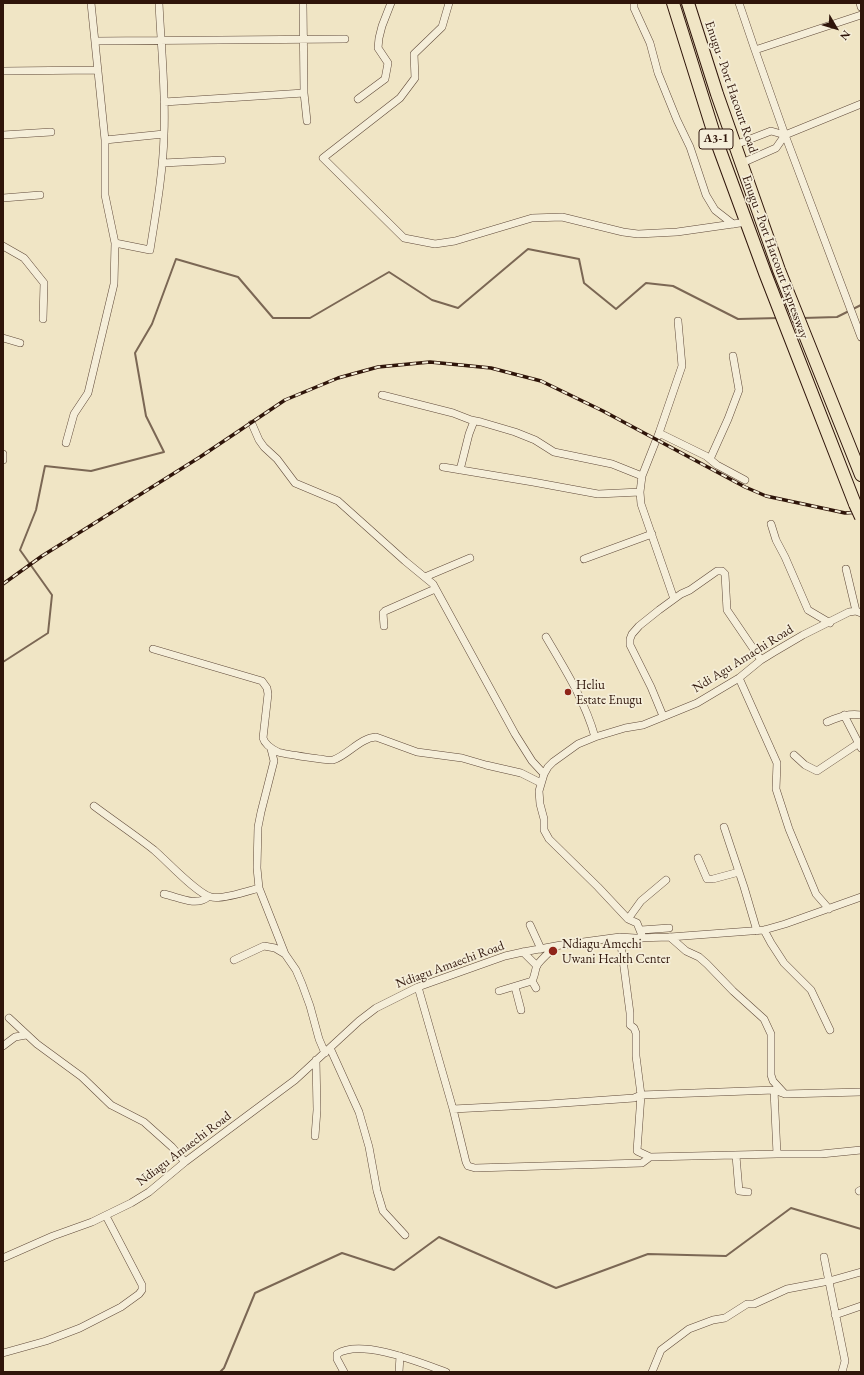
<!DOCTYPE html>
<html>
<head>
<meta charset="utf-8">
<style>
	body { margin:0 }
	#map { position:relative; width:864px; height:1375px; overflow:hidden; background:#f0e5c5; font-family:"EB Garamond",serif }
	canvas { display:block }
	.frame { position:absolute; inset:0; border:4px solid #2f150a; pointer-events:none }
	.north { position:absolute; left:816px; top:8px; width:40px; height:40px; -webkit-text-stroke:3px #f5eed9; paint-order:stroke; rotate:128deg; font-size:11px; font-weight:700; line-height:16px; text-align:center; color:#2f150a }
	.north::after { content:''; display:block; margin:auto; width:14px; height:18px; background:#2f150a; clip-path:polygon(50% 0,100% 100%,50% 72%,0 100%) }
</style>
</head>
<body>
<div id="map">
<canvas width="864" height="1375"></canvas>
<div class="frame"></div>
<div class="north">N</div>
</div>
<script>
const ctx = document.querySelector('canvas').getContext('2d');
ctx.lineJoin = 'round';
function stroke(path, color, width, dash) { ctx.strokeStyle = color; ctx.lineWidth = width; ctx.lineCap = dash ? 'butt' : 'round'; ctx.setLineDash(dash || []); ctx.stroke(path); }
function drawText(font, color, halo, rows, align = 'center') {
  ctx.font = font + ' "EB Garamond",serif'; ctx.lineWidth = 3.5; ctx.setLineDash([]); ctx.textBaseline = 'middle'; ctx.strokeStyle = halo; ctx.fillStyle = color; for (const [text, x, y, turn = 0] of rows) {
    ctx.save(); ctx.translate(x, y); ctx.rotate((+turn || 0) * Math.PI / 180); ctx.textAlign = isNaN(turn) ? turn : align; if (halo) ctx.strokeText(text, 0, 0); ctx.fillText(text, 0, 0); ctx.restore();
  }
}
stroke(new Path2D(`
	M853,309l8,-4
	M803,318l34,-1 12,-6
	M3,662l45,-29 4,-38 -32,-45 16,-40 9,-44 46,5 73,-19 -18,-36 -11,-63 17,-29 24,-65 62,18 35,41h37l79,-46 43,28 26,8 70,-59 51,10 5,24 32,26 30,-26 27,3 65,33 41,-1
	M220,1372l4,-4 31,-75 87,-40 52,17 45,-33 117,51 92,-34 78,2 65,-48 70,21`), '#7b6754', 2);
const street = new Path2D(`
	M303,3l1,90 3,28
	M449,3l-7,24 -28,27 1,24 -15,20 -77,60 81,80 31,6 20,-3 77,-23 30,-1 61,15 15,2 39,-2 70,-10
	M634,3v5l16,35 8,30 19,47 13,27 16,48 9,15 18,14
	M739,3l16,47
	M860,3l1,4
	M861,15l-106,35 30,85 76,202
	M95,41l250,-2
	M3,71l95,-1
	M358,99l27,-20 3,-16 -10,-15 1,-10 3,-12 9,-23
	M164,102l140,-9
	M3,135l48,-3
	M105,140l59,-6
	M735,145l36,-14 14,4 76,-31
	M163,163l59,-3
	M742,163l34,-15 9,-13
	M3,198l37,-3
	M115,243l35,7c6,-38 13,-77 14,-115 2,-44 -3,-88 -5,-132
	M3,246l21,12 20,25 -1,36
	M3,338l17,5
	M382,395l71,18 18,7 10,2 34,10 20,8 19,12 58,12 30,12 -2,16 1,12 33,95
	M252,424l7,16 5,7 13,12 18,24 43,18 67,60 28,23 82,150 17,27 12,13
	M659,433l47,23 11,9 28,15
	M66,443l8,-29 14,-21 26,-109 1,-41 -10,-48v-55l-14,-137
	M3,454v6
	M710,459l18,-40 11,-29 -6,-34
	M443,467l90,15 65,12 42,-2
	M460,470l9,-36 5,-13
	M642,476l17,-43 23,-67 -4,-45
	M771,524l5,16 9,17 23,53 22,13
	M584,559l68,-25
	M846,569l10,42
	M425,577l45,-19
	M384,626l-1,-13 2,-2 50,-22
	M546,637c19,32 39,64 49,100
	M153,649l109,32 5,7 1,6 -5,44c2,7 9,11 15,14 6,2 52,9 55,8 15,-5 27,-22 43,-23l41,15 45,6 24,7 35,8 20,10
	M739,678l38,85 -1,26 13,40 27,65 13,15
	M844,715l17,33
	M663,716l-12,-29 -21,-42v-6l2,-5 7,-8 20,-16 22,-16 9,-4 27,-19h5l3,3 2,36 34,50
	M827,722c12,-5 21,-9 34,-7
	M271,749l3,12 -13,51 -3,15 -1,41 2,20 26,66 11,16 6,14 8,22 9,33 6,14
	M794,755l11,10 12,6 42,-28
	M94,806c20,15 41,29 60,44 13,11 43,44 57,47 10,3 37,-6 48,-9
	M724,827l20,60 13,44
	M698,858l9,21h6l26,-7
	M164,894c14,3 32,13 44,3
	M628,919l13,-18 25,-21
	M530,925l11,24
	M641,930l28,-2
	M764,930l7,13 13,20 27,27 19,40
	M620,937l10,76v12l4,3 2,5v23l5,39 -4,56 13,6
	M670,937l16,14 13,6 8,7 26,27 31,28 7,15v41l2,6 11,12
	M643,938l-6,-15 -9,-4 -30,-32 -49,-48 -5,-9v-11l-4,-15 -1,-13 5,-17 4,-7 5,-5 25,-18 17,-7 30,-9 18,-3 54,-22 42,-25 22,-18 13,-8 29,-17 46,-23 7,-1 5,2
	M523,952l14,14
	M234,960l30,-14 11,2 10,6
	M532,981l4,7
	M418,987l35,122 13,53 2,4 7,2 167,-5 8,-6 127,-3 -3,-64
	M515,987l6,23
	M499,991l33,-10c3,-5 3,-11 5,-16 5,-6 12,-13 19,-18
	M9,1018l28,26 45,33 29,28 33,17 28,25 13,15
	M3,1046l12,-9 11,-2
	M330,1048l29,64 10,35 8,44 6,20 22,24
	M453,1109l96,-5 85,-6 7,-3 133,-5 11,4 76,-2
	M315,1136l2,-26 -1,-50
	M777,1154h44l40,-4
	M736,1156l3,35 9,1
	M859,1191l2,-1
	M824,1257l21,104 -3,11
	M3,1258l50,-22 39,-14 39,-19 18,-11 36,-30 110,-82 64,-59 17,-13 42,-21 87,-31 18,-4 38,-7 59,-8 15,1 35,-1 94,-7 21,-6 76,-27
	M835,1315l26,-9
	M3,1353l43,-12 34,-13 41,-21 18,-13 3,-4v-5l-36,-69
	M344,1372l-7,-13v-5c24,-16 84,9 109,18
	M399,1372l1,-16
	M652,1372l9,-22 28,-21 24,-9 12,-2 22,-14h7l33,-15 42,-8 32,-9`);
const highway = new Path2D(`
	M673,3l42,134 50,136 90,231
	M688,3l29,91 62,176 82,205`);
stroke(street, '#5f4939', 8);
stroke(highway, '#2f150a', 14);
stroke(street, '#f5eed9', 7);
stroke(highway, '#f0e5c5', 12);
const rail = new Path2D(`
	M3,584l39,-28 158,-99 85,-57 53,-22 40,-11 52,-5 61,6 50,13 62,30 142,76 21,9 79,17 16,-1`);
stroke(rail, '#2f150a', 3.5);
stroke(rail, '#f5eed9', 2, [6]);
const highwayBridge = new Path2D(`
	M855,504l6,13`);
stroke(highwayBridge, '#2f150a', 14, []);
stroke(highwayBridge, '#f0e5c5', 12);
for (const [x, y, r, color] of [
	[568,692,4,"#8f2418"],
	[553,951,5,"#8f2418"]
]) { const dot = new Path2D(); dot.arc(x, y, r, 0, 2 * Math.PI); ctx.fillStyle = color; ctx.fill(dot); stroke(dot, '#f5eed9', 1.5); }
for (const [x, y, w] of [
	[716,139,34]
]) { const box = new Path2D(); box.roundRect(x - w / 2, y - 10, w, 20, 3); ctx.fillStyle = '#f5eed9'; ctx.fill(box); stroke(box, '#2f150a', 1); }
drawText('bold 12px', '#2f150a', null, [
	["A3-1",716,139]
]);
drawText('13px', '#2f150a', '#f5eed9', [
	["Enugu - Port Hacourt Road",731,87,71],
	["Enugu - Port Harcourt Expressway",775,257,70],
	["Ndi Agu Amachi Road",743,659,-32],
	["Ndiagu Amaechi Road",450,965,-20],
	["Ndiagu Amaechi Road",184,1149,-37]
]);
drawText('13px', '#2f150a', '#f5eed9', [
	["Heliu",576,685],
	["Estate Enugu",576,700],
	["Ndiagu Amechi",562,944],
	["Uwani Health Center",562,959]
], 'left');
</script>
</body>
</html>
